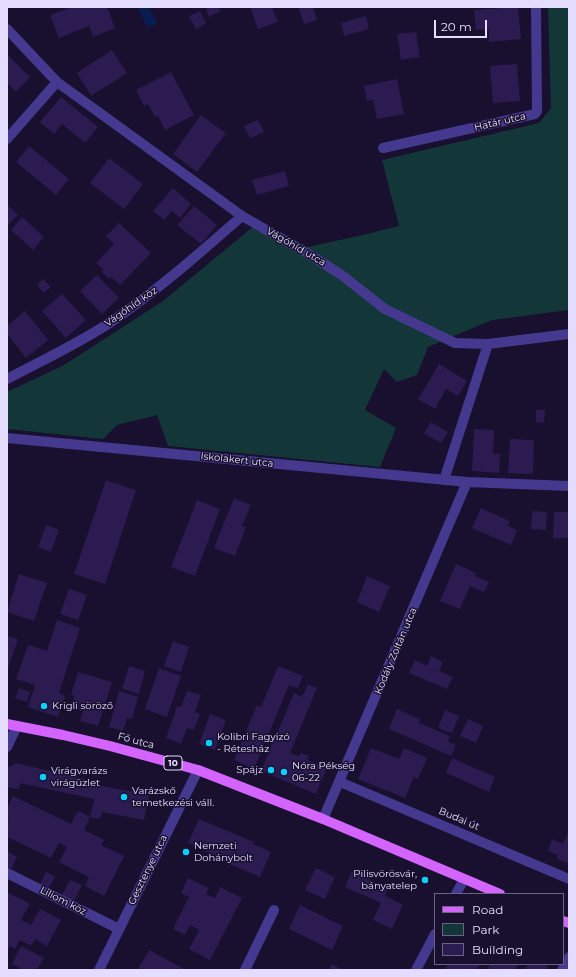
<!DOCTYPE html>
<html>
<head>
<meta charset="utf-8">
<style>
	body { margin:0 }
	#map { position:relative; width:576px; height:977px; overflow:hidden; background:#18102e; font-family:Montserrat,sans-serif }
	canvas { display:block }
	.frame { position:absolute; inset:0; border:8px solid #e4ddff; pointer-events:none }
	.legend { position:absolute; left:434px; top:893px; width:130px; height:72px; box-sizing:border-box; background:#18102e; border:1px solid #6a6282; margin:0; padding:5px 7px; list-style:none; font-size:12px; color:#e4ddff }
	.legend li { display:flex; align-items:center; gap:8px; height:20px }
	.legend b { width:20px; border:1px solid #6a6282 }
	.scale { position:absolute; left:434px; top:20px; width:53px; height:18px; box-sizing:border-box; border:2px solid #e4ddff; border-top:0; padding-left:5px; font-size:12px; line-height:14px; white-space:nowrap; color:#e4ddff; -webkit-text-stroke:3px #18102e; paint-order:stroke }
</style>
</head>
<body>
<div id="map">
<canvas width="576" height="977"></canvas>
<div class="frame"></div>
<ul class="legend">
<li><b style="height:5px;background:#d364ff"></b>Road</li>
<li><b style="height:11px;background:#133638"></b>Park</li>
<li><b style="height:11px;background:#2b1b50"></b>Building</li>
</ul>
<div class="scale">20 m</div>
</div>
<script>
const ctx = document.querySelector('canvas').getContext('2d');
ctx.lineJoin = 'round';
function fill(path, color) { ctx.fillStyle = color; ctx.fill(path, 'evenodd'); }
function stroke(path, color, width, dash) { ctx.strokeStyle = color; ctx.lineWidth = width; ctx.lineCap = dash ? 'butt' : 'round'; ctx.setLineDash(dash || []); ctx.stroke(path); }
function drawText(font, color, halo, rows, align = 'center') {
  ctx.font = font + ' Montserrat,sans-serif'; ctx.lineWidth = 3; ctx.setLineDash([]); ctx.textBaseline = 'middle'; ctx.strokeStyle = halo; ctx.fillStyle = color; for (const [text, x, y, turn = 0] of rows) {
    ctx.save(); ctx.translate(x, y); ctx.rotate((+turn || 0) * Math.PI / 180); ctx.textAlign = isNaN(turn) ? turn : align; if (halo) ctx.strokeText(text, 0, 0); ctx.fillText(text, 0, 0); ctx.restore();
  }
}
fill(new Path2D(`
	M548,7h21v303l-77,10 -64,27 -11,28 -20,7 -13,-13 -19,41 31,18 -16,39 -212,-21 -11,-31 -40,10 -14,14 -96,-10v-37l57,-27 99,-64 97,-80 48,26 59,-13 32,-8 -17,-66 157,-37 12,-15z`), '#133638');
fill(new Path2D(`
	M137,7h12l8,16 -9,5z`), '#081c4f');
fill(new Path2D(`
	M72,7h35l8,21 -22,9 -4,-11 -30,12 -9,-23z
	M209,7h9l3,4 -12,6 -3,-8z
	M250,7h22l6,15 -20,7z
	M298,7h15l4,13 -13,4z
	M518,7l3,32 -32,3v-13l-13,1 -2,-20z
	M200,11l6,12 -10,6 -7,-13z
	M366,16l3,13 -25,7 -3,-13z
	M416,32l4,25 -19,3 -4,-26z
	M112,50l15,23 -36,23 -14,-23z
	M7,54l23,23 -14,15 -9,-9z
	M517,64l3,37 -27,2 -3,-37z
	M171,72l23,43 -29,15 -7,-14 -3,1 -7,-13 -4,2 -8,-16z
	M397,79l7,35 -27,5 -4,-19 -6,1 -3,-15z
	M61,97l37,30 -13,16 -23,-19 -8,10 -14,-12z
	M201,115l25,18 -29,39 -24,-18z
	M258,120l6,12 -14,6 -6,-12z
	M29,146l40,33 -13,16 -40,-33z
	M109,158l34,26 -19,25 -34,-26z
	M285,171l4,15 -32,9 -5,-15z
	M173,188l18,16 -11,14 -8,-7 -8,9 -11,-9z
	M7,204l11,11 -11,11z
	M194,206l23,19 -16,19 -24,-19z
	M22,217l22,20 -11,13 -22,-20z
	M119,223l32,30 -31,32 -9,-8 -2,2 -7,-7 2,-2 -8,-7 18,-19 -8,-8z
	M97,275l22,23 -17,16 -22,-23z
	M43,279l8,8 -7,6 -7,-8z
	M62,294l24,26 -20,18 -24,-27z
	M25,311l23,29 -22,18 -19,-24v-8z
	M439,364l28,17 -9,15 -12,-7 -11,20 -17,-10z
	M536,410h9l-1,13 -8,-1z
	M431,422l17,10 -7,11 -17,-10z
	M474,429l20,1 -1,24h7l-1,19 -27,-2z
	M510,439l24,1 -1,34 -25,-1z
	M106,480l30,10 -31,94 -31,-10z
	M234,498l17,7 -9,21 4,1 -11,29 -21,-8z
	M197,500l23,9 -25,67 -24,-9z
	M481,508l29,13 -2,5 9,4 -6,15 -39,-17z
	M532,511l15,1 -1,18 -15,-1z
	M554,512h15v26h-16z
	M46,525l13,5 -8,22 -13,-5z
	M456,564l20,9 -1,3 14,6 -5,10 -14,-6 -10,23 -20,-8z
	M19,574l28,9 -13,38 -27,-9z
	M367,576l23,10 -11,26 -22,-10z
	M69,589l18,6 -9,25 -18,-6z
	M57,620l23,8 -21,65 6,3 -7,21 -30,-10 7,-22 -19,-6 12,-34 19,6z
	M7,636l11,3 -11,33z
	M173,641l16,6 -8,25 -17,-6z
	M431,656l12,6 -4,9 14,6 -6,12 -38,-16 6,-13 12,6z
	M129,666l16,5 -6,23 -17,-5z
	M278,666l25,10 -5,12 -9,-3 -35,84 -20,-9 23,-55 4,2z
	M159,668l22,8 -14,41 -22,-8z
	M78,672l34,10 -14,44 -18,-5 3,-10 -12,-3 3,-12 -3,-1z
	M308,684l9,4 -27,65 9,3 1,-3 9,3 -2,4 20,8 -11,26 -55,-23 33,-78 8,4z
	M19,688l11,4 -3,10 -12,-4z
	M119,691l19,6 -6,22 -5,-1 -4,13 -14,-4z
	M187,691l14,4 -6,17 5,2 -6,16 -7,-2 -6,16 -15,-6 11,-32 4,1z
	M397,709l23,10 -1,4 31,13 -2,6 8,3 -5,11 -62,-27z
	M445,710l14,6 -7,17 -14,-5z
	M210,714l16,6 -11,30 -16,-6z
	M468,719l15,7 -7,17 -16,-7z
	M371,748l28,11 5,-11 23,10 -9,21 -4,-2 -9,21 -47,-19z
	M452,758l43,19 -6,15 -43,-19z
	M16,763l82,19 -1,3 52,10 -5,25 -42,-8 -2,7 -10,-2 4,-18 -74,-16 -1,6 -12,-2v-19z
	M13,796l58,28 7,-13 12,6 -6,13 20,10 -3,5 23,11 -20,40 -19,-10 4,-9 -30,-15 8,-15 -8,-4 -8,15 -44,-21v-14l2,-3 -2,-1v-10z
	M199,819l55,23 -1,2 18,8 -11,25 -38,-16 1,-2 -35,-16z
	M569,830v34l-12,-5 1,-4 -10,-4 4,-12 11,5z
	M7,851l10,6 -6,12 -4,-2z
	M316,868l19,9 -10,22 -20,-9z
	M352,871l36,17 -3,8 18,9 -11,24 -19,-9 8,-17 -36,-16z
	M46,872l9,5 -6,11 -9,-4z
	M188,878l21,10 -3,6 9,4 5,-11 22,11 -32,62 -21,-11 10,-19 -9,-5 -5,10 -12,-6 16,-32 -8,-4z
	M70,880l12,5 -8,16 -12,-6z
	M7,892l23,12 -9,16 10,5 9,-16 21,11 -14,26 -12,-7 -4,7 -11,-6 -5,9 -5,-3 -3,5z
	M300,905l43,21 -11,24 -43,-21z
	M21,946l23,12 -7,12h-13l-12,-6z
	M149,950l37,20h-47l-1,-1z
	M332,964l11,6h-14z
	M448,964h32l-3,6h-32z
	M490,964h28l-3,6h-28z
	M528,964h16l4,2 -2,4h-21z`), '#2b1b50');
stroke(new Path2D(`
	M7,29l50,53 185,134 70,40 31,20 42,33 70,34 33,1 -44,136
	M7,139l50,-57
	M383,148l152,-34 2,-3 -1,-104
	M488,344l81,-10
	M7,379c36,-19 73,-36 107,-59 45,-31 87,-68 128,-104
	M7,438l460,44 102,4
	M7,747l10,-21
	M340,782l229,97
	M323,819l144,-337
	M7,873l112,56
	M456,894l8,-15
	M99,970l99,-200
	M245,970l29,-60
	M416,970l19,-36
	M562,970l7,-13`), '#44398f', 10);
stroke(new Path2D(`
	M7,724l56,11 47,11 88,24 125,49 177,75
	M563,921l6,2`), '#d364ff', 10);
for (const [x, y, r, color] of [
	[44,706,4,"#09d0ff"],
	[209,743,4,"#09d0ff"],
	[271,770,4,"#09d0ff"],
	[284,772,4,"#09d0ff"],
	[43,777,4,"#09d0ff"],
	[124,797,4,"#09d0ff"],
	[186,852,4,"#09d0ff"],
	[425,880,4,"#09d0ff"]
]) { const dot = new Path2D(); dot.arc(x, y, r, 0, 2 * Math.PI); ctx.fillStyle = color; ctx.fill(dot); stroke(dot, '#18102e', 1.5); }
for (const [x, y, w] of [
	[173,763,18]
]) { const box = new Path2D(); box.roundRect(x - w / 2, y - 7, w, 14, 3); ctx.fillStyle = '#18102e'; ctx.fill(box); stroke(box, '#e4ddff', 1); }
drawText('bold 9px', '#e4ddff', null, [
	["10",173,763]
]);
drawText('10px', '#e4ddff', '#18102e', [
	["Határ utca",500,122,-13],
	["Vágóhíd utca",296,247,30],
	["Vágóhíd köz",131,307,-35],
	["Iskolakert utca",237,460,6],
	["Kodály Zoltán utca",396,651,-67],
	["Fő utca",136,741,15],
	["Budai út",459,819,23],
	["Gesztenye utca",148,870,-64],
	["Liliom köz",63,901,27]
]);
drawText('10px', '#e4ddff', '#18102e', [
	["Krigli söröző",52,706],
	["Kolibri Fagyizó",217,737],
	["- Rétesház",217,749],
	["Nóra Pékség",292,766],
	["06-22",292,778],
	["Spájz",263,770,"right"],
	["Virágvarázs",51,771],
	["virágüzlet",51,783],
	["Varázskő",132,791],
	["temetkezési váll.",132,803],
	["Nemzeti",194,846],
	["Dohánybolt",194,858],
	["Pilisvörösvár,",417,874,"right"],
	["bányatelep",417,886,"right"]
], 'left');
</script>
</body>
</html>
